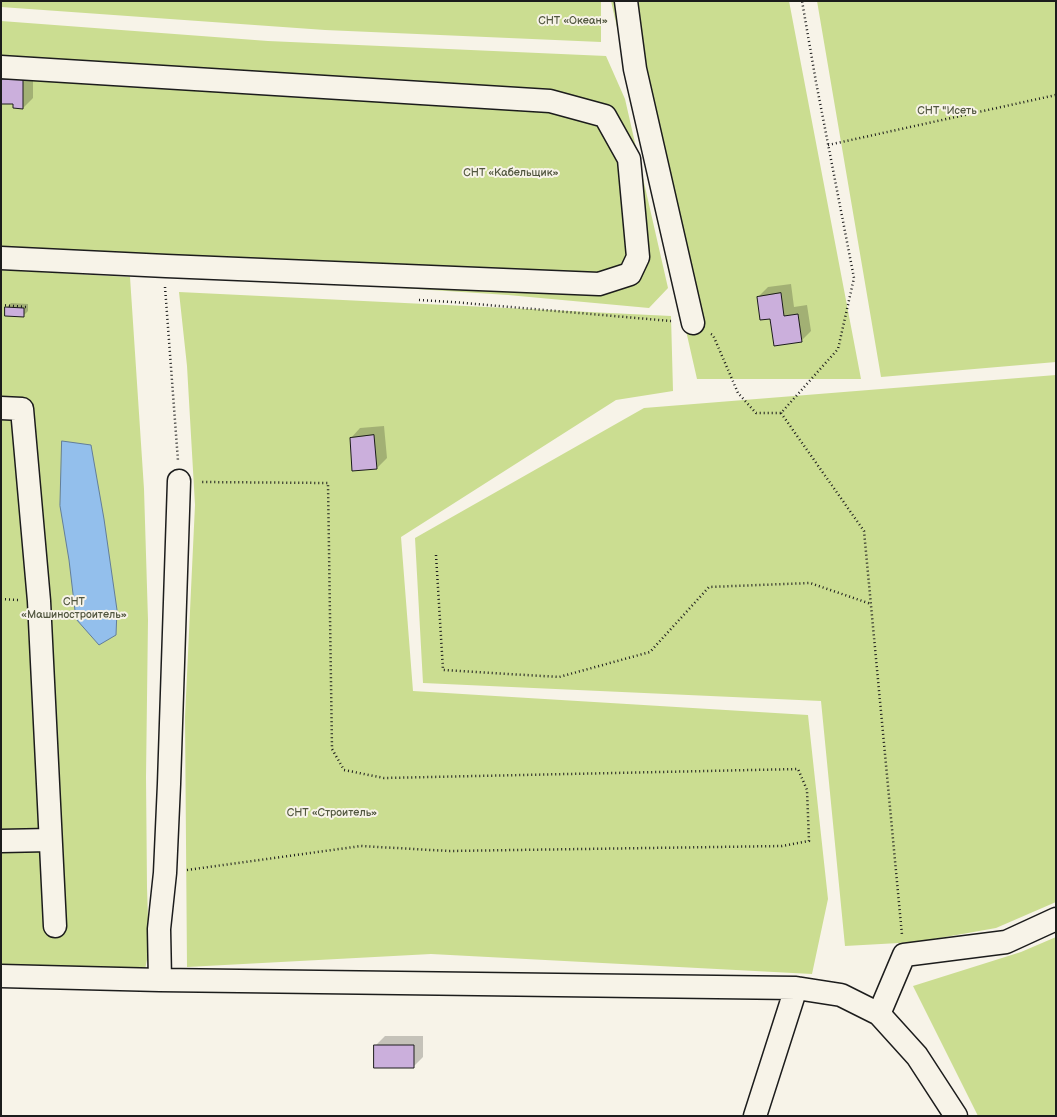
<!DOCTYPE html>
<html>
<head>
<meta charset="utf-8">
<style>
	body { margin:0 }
	#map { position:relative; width:1057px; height:1117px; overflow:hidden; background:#f7f3e8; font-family:"Balsamiq Sans",sans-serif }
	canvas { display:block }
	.frame { position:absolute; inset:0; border:2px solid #1c1c1c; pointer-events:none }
</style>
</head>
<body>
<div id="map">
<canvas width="1057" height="1117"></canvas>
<div class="frame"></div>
</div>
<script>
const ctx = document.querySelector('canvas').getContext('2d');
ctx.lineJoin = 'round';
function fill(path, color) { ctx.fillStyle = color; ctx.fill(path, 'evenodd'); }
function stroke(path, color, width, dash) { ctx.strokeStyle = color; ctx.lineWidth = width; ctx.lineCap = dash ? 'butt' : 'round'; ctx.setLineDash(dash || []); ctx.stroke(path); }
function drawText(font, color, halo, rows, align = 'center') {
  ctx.font = font + ' "Balsamiq Sans",sans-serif'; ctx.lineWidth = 4; ctx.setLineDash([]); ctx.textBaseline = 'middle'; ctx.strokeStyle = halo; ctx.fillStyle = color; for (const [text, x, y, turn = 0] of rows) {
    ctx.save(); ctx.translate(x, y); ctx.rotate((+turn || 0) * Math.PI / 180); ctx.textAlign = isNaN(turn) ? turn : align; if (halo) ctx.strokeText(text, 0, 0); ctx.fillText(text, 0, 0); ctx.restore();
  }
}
fill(new Path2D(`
	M1,1h600v41l-276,-12 -324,-23z
	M611,1h178l72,378h-164z
	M817,1h239v361l-175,15z
	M1,21l267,20 338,15 19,43 43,189 -19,20 -141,-13 -507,-33z
	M1,270l129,7 14,212 4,131 -2,157 1,110 2,62 -5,26 -143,-6z
	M179,292l492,24 2,75 -57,9 -215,137 12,154 395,24 20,184 -16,75 -381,-20 -244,13 -2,-250 10,-212 -8,-139z
	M1056,375v527l-60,26 -79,14 -72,4 -24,-245 -398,-18 -8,-145 229,-130z
	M1056,937v179h-78l-65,-130 108,-34z`), '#cbdd91');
const water = new Path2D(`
	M62,441l29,4 13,74 13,91 -1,25 -17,10 -23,-26 -7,-59 -9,-54z`);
fill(water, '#93bfec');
stroke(water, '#637e99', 1);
fill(new Path2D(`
	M33,69v29l-10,10 -9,-5h-13v-28z
	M791,284l3,23 13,-2 4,26 -10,10 -30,-24 -13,-20 10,-10z
	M11,303l17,1v7l-5,5 -17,-8z
	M384,426l3,32 -10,10 -24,2 -2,-32 9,-10z
	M385,1036h38v21l-10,10 -38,-21z`), '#0003');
const building = new Path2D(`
	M1,79h22v30l-10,-1v-4h-12z
	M781,293l3,23 14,-2 4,28 -28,4 -4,-27 -10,1 -3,-23z
	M5,307l19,1v9l-19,-1z
	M374,435l3,34 -25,2 -2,-33z
	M374,1045h40v23h-40z`);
fill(building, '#cbafdc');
stroke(building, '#1c1c1c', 1);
const minor = new Path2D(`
	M626,1l9,68 58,254
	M1,67l549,34 55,15 24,43 9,98 -8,17 -31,10 -433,-18 -165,-8
	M1,408l21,1 17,192 16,325
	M1,841l49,-1
	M1,976l159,4 636,8 45,7 38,19 38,42 39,60
	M160,980l-1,-51 6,-56 4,-89 10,-303
	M879,1014l25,-59 102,-13 50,-23
	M755,1116l41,-128`);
stroke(minor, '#1c1c1c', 25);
stroke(new Path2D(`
	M828,145l228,-50
	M165,287l13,174
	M419,300l34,2 218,19
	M1,305l25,2
	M711,334l2,1 25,58 18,20h25l57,-64 16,-71 -38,-196 -14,-81
	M781,413l83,118 38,404
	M436,555l7,115 116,7 91,-25 59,-65 101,-4 61,21
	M1,599l17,1
	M187,870l174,-24 88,5 333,-5 27,-5 -2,-51 -9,-21 -414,9 -40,-8 -12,-21 -4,-266 -128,-1`), '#1c1c1c', 2.5, [1, 3]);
stroke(minor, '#f7f3e8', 22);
drawText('11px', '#51563f', '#f7f3e8', [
	["СНТ «Океан»",573,21],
	["СНТ \"Исеть",947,111],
	["СНТ «Кабельщик»",511,173],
	["СНТ",74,602],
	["«Машиностроитель»",74,615],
	["СНТ «Строитель»",332,813]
]);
</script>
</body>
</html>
